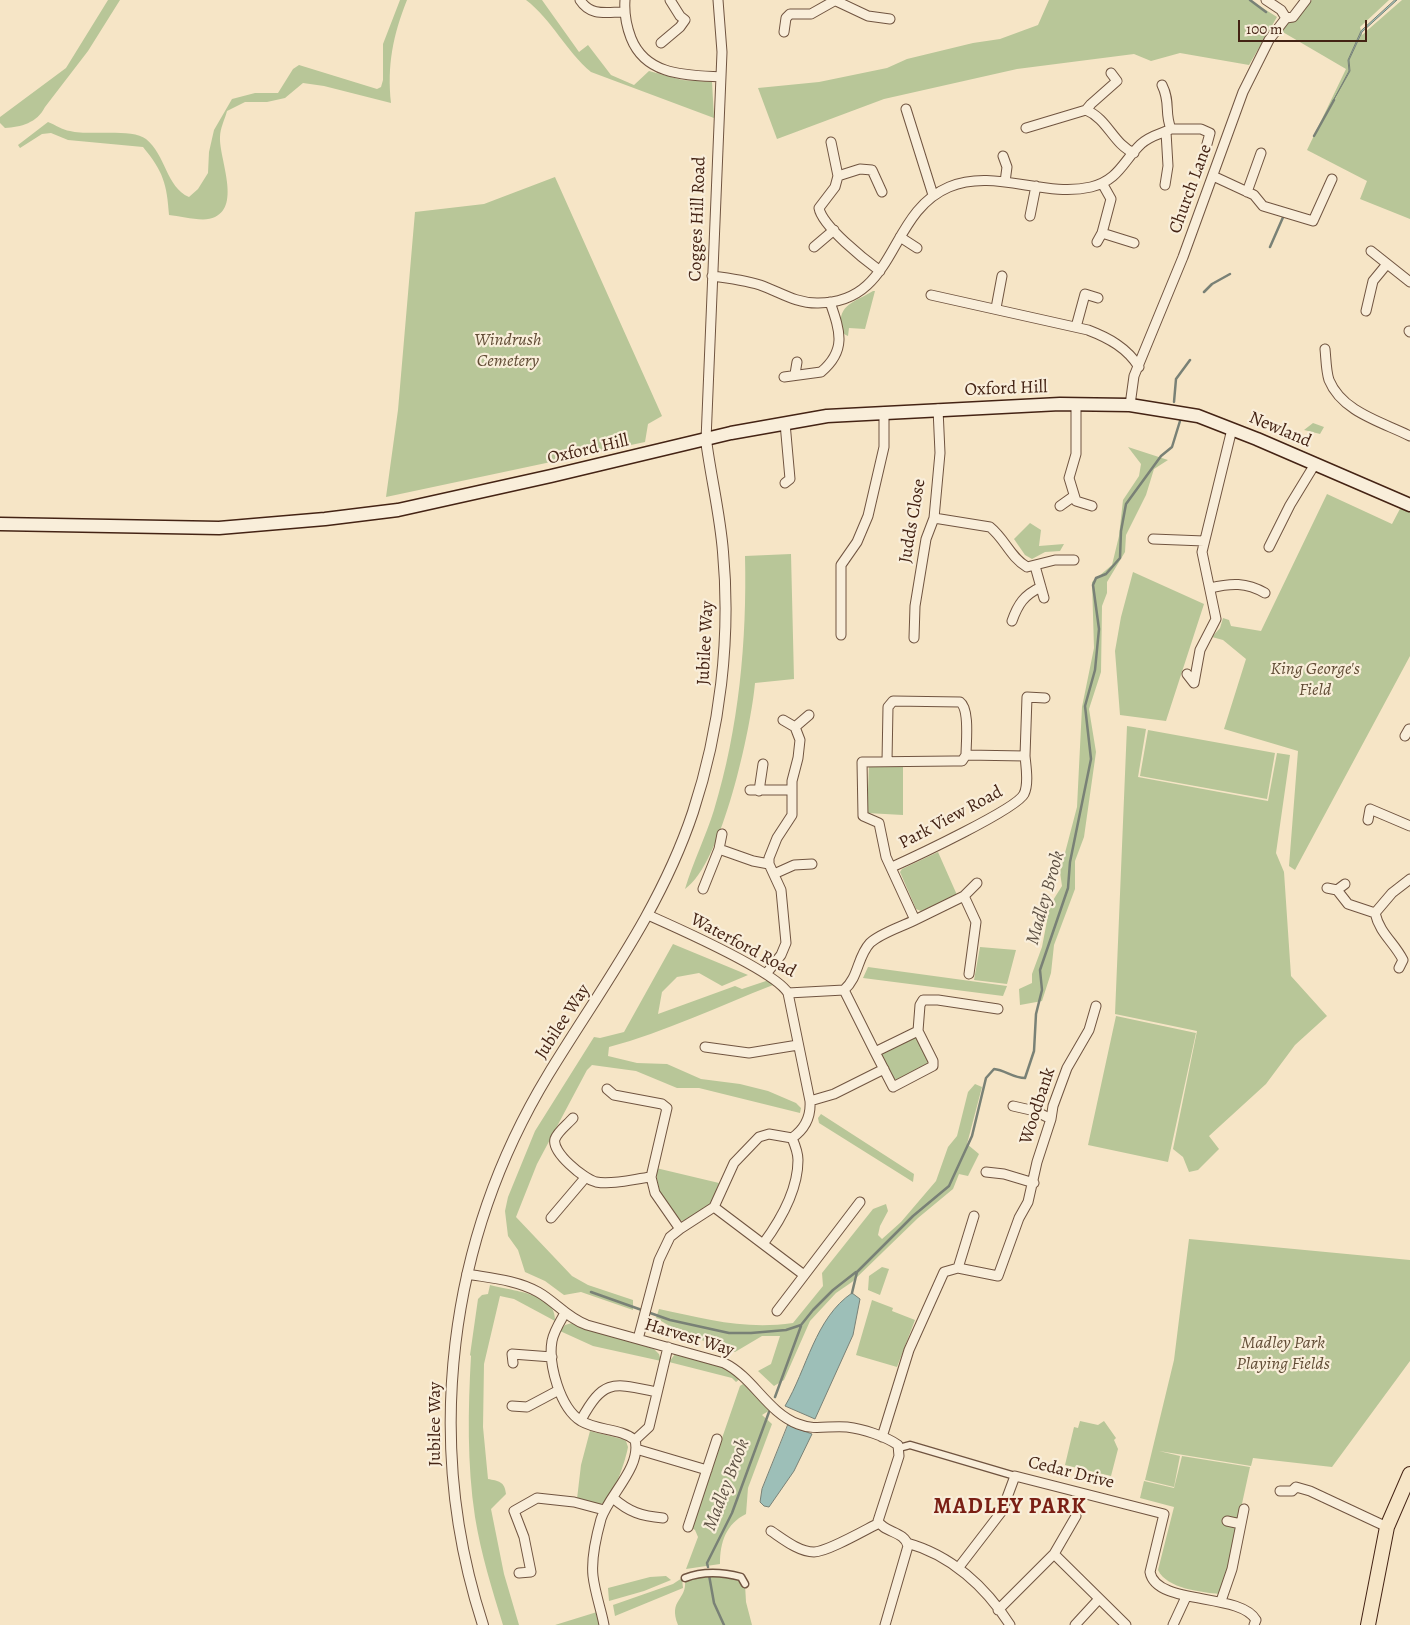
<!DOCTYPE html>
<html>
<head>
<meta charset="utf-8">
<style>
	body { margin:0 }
	#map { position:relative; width:1410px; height:1625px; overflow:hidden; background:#f6e5c6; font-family:Alegreya,serif }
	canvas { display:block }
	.scale { position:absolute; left:1238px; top:20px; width:129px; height:22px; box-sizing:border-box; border:2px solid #442314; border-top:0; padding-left:6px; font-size:15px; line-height:18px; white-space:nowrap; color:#442314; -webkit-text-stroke:4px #f9eeda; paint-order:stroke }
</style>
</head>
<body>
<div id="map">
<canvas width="1410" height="1625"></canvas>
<div class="scale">100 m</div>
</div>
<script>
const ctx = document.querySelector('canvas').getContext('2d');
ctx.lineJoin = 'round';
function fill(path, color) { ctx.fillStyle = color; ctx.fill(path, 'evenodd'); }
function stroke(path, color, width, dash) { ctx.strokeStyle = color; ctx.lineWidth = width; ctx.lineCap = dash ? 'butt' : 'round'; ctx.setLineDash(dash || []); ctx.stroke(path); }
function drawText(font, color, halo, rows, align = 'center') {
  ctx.font = font + ' Alegreya,serif'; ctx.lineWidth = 4.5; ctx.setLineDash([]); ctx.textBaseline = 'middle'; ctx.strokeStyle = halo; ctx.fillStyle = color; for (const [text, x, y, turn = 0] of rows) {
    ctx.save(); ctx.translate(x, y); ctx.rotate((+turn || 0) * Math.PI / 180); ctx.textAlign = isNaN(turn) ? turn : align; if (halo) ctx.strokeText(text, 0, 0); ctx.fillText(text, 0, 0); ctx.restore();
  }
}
fill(new Path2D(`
	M108,0h12l-32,51 -43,56c-8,16 -24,20 -40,21l-5,-5v-6l66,-49z
	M400,0h7c-14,35 -20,65 -16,103l-67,-17 -21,-3 -18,15 -18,4h-22l-18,9c-2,8 -7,17 -7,26 -1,21 21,68 -5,80 -11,6 -33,-1 -46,-2 -2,-31 -6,-44 -26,-68l-75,-7 -17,-7 -9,1 -22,14 -2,-3 30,-23c8,3 14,8 22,9 18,5 62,-3 76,8 20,16 20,48 43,58l9,-8 10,-16 1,-21 5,-22 18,-31 23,-6h23l15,-24 6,-4 78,24 4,-2 2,-7v-36z
	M526,0h16l37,52 9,-7 23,30 23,10 15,-14 33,9 30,2 2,36 -123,-46c-25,-21 -39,-52 -65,-72z
	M1049,0h201l27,17 -28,48 -69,-12 -29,8 -17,-7 -117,15 -133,30 -107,40 -19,-51 61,-6 68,-14 20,-9 66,-16 27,-4 38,-14z
	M1312,0h77l-29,27 2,8 40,-35h8v219l-50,-20 7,-18 -60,-31 39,-81 -65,-38 3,-6 16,-10z
	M555,177l107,239 -14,8 -3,18 -259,55 12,-87 17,-198 69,-8z
	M873,291h2l-10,38 -16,-1 -1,8c-5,-2 -5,-3 -6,-9 -6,-22 15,-26 31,-36z
	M1313,423l11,4 -4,7 -16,-4z
	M1128,447l40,13 -14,9 -8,26 -20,40 -1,17 -18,30v11l-5,13 -1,66 -12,37 7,43 -12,85 -9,24v28l-21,56 -3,28 -9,28 -22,4 -1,-16 13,-6v-9l10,-27 8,-42 12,-19 -2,-14 17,-65 5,-100 12,-59 -2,-66 20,-17 7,-29 4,-36 16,-24 2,-12z
	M1327,494l65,30 10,-19 8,4v147l-115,214 -6,-4 9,-115 -74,-22 22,-70 -23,-19 -11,-3 8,-9 3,-10 6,2 2,6 30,5z
	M1030,523l11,7 -2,16 25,-2 -4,7 -15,1 -13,7 -7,-4 -11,-16z
	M791,554l3,125 -39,4c-4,45 -33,181 -70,206 8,-27 21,-53 29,-79 25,-82 33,-169 31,-254z
	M1133,572l71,32 -38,117 -46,-6 -5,-64 6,-34z
	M1127,726l19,3 -8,48 130,24 9,-48 13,2 -14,98 8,19 7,104 36,40 -32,29 -29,39 -57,52 10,13 -21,21 -9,2 -6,-15 -10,-8 24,-118 -82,-17z
	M1148,730l127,23 -8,46 -127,-23z
	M869,766h34v49l-36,-2z
	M938,852l19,43 -36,16 -5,-2 -16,-37 2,-3z
	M673,944l75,31 -26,11 -23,-13 -22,4 -15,15 -4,22 77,-28 7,3 27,-9 4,5c-54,21 -108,47 -164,62l-1,9 29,7 30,1 34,15 39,5 28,7 28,12 5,5 -1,5 -101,-25h-22l-41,-17 -44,-6 -5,5 -50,94 -21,53 56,59 16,9 45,15v10l-52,-18 -17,3 -19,-14 -20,-9 -7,-22 -10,-14 -3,-25 3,-14 27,-66 59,-94 6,1 24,-6z
	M980,947l36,3 -9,34 -33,-4z
	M868,967l139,19 -4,10 -140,-18z
	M1116,1016l80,17 -28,129 -80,-17z
	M915,1037c7,5 14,19 14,28l-31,15 -5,-1 -13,-25z
	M975,1084l7,3 -15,57 12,10 -11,22 -9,-2 -6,15 -35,29 -66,64 -16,11 -26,28 -26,59 -10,6 -16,-15 13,-7 9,-28h-18l-27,16 -16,-8 -51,-11v-8l-12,-7 3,-9c47,10 86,21 134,14l30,-37 -1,-13 51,-64 13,-5 2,7 -8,15 -2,9 4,4 19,-17 35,-41 12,-34 9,-11 11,-44z
	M821,1114l93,60 -1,8 -94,-59 -1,-5z
	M656,1168l63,15 -7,21 -29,17 -5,-1 -20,-31z
	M1189,1239l221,21v101l-78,106 -79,-9 -2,8 -92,-15 21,5 -6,31 -29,-7 29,-120z
	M882,1267l7,2 -9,26 -12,-5 1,-14z
	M490,1285c19,6 67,7 65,36l-41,-22 -14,-3 -16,68 -1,63 5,52c10,2 17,2 18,15l-15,15 13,65 15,51h-16c-11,-36 -22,-71 -28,-108 -8,-53 -7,-108 -4,-161l-1,-1 8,-56 4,-4 6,-1z
	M872,1300l21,8 -1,3 23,9 -18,47 -41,-12z
	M572,1323l82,26 5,5 2,7 -68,-15 -33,-15 5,-6z
	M675,1354c22,2 49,9 65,25l-4,3 -4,-4 -63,-16z
	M743,1384l27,26 -8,5 10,9 -24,64 -2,26c-20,10 -26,28 -26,50l-34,5 12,-32 -3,-7 -4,-2 49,-142z
	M1080,1421l18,4 6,-4 12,17 -2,2 4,9 -7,27 -46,-11 9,-38 4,1z
	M590,1431l32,8 4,2 2,6c-2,12 -15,53 -27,57 -6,2 -18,-4 -24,-5l4,-34z
	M1182,1456l68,11 -24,110 -7,17c-17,-2 -52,-5 -61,-24l16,-63 -34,-9 4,-17 30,7z
	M694,1575l40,1 11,8 1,18 6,23h-74c-10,-26 9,-24 7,-45z
	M666,1576l5,4 -27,11 -35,10 -1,-13 42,-11z
	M682,1578l1,10 -68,28 -2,-11 60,-21z
	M597,1612l2,13h-44z`), '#b8c698');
const water = new Path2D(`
	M1395,0h2l-35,32 -13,28 1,11 -17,30 16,-30 -1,-11 13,-29z
	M852,1293l8,6 -7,36 -38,84 -30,-13c22,-37 30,-88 67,-113z
	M788,1425l24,9 -18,37 -25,36 -5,-1 -4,-4 2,-13z`);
fill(water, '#9dbfb8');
stroke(water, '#798176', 1);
stroke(new Path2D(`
	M1250,0l16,12
	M1314,136l20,-36
	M1270,247l14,-32
	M1204,292l8,-8 18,-10
	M1174,402l2,-23 14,-19
	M591,1292l79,28 59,13h22l35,-3 15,-5 12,-15 20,-20 23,-18
	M852,1293l5,-21 56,-56 36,-30 23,-50 14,-58 8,-9c11,1 19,9 31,9l9,-27 2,-37 6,-24 -2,-20 28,-82 2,-26 21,-103 -6,-53 10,-36 4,-41 -6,-44 3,-7 10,-4 14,-16 1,-27 5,-27 35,-48 11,-9 8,-26
	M775,1397l26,-71
	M708,1567l-1,-4 25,-50 37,-101
	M709,1575l5,28 10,22`), '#798176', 2.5);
const pedestrian = new Path2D(`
	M899,1448l11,-3 105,31
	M685,1578c18,-7 37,-6 56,-1l4,7`);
const minor = new Path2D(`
	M580,0c11,17 27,12 44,12
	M625,0c-1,14 1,25 6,38 15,38 55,37 90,39
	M834,0l34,16 22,3
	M1266,0l15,10 5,8
	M784,32l2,-14 4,-4h21l23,-13
	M661,43l19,-16 5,-7 -5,-4 -10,-16
	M906,109l27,86
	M1086,110l5,-6 26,-23 -6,-8
	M1026,128l60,-18c22,9 27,34 48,43
	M1171,129h30l9,4 -3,11
	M831,142l7,34
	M1003,156l4,11 -2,15
	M1213,176l41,19 9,11 50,15 19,-42
	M1102,183l9,16 -9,34 32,10
	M1165,185l3,-19 -2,-34
	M1247,192l14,-39
	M1030,216l6,-30
	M900,237l17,11
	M1097,242l5,-9
	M814,247l20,-17
	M1371,251l39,31
	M880,271c-15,-11 -58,-45 -61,-63l16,-21 3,-11 22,-7 12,1 10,22
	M712,276c16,2 32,4 48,9 20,7 35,18 57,18 80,1 70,-90 132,-116 45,-19 95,11 142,0 28,-7 32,-26 50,-43 10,-9 20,-10 30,-15 -7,-17 0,-26 -9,-44
	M931,295l157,35c21,8 39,18 51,37
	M996,308l6,-32
	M1366,311l7,-30 14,-17
	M1076,327l9,-33 13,4
	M1409,331l1,1
	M1325,349c1,9 1,22 4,31 13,32 53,42 81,56
	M795,374l2,-12
	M784,377l37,-5c26,-22 19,-41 9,-70
	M1076,405v49l-7,24 7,23 16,5
	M1130,405l4,-29 49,-119 60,-165 26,-52 17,-22 7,-1 13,-17
	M706,440l16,-388 -4,-52
	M785,483l5,-4 -5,-56
	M1060,506l14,-10
	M934,518l56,9c15,12 20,30 37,40l28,-7h19
	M1153,539l51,2
	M1269,547l21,-42 25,-41
	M1035,566l9,32
	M1210,588c21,-5 36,-6 55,5
	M1012,621c6,-17 12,-26 29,-34
	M841,635v-70l16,-23 11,-26 16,-69v-35
	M914,638l1,-32 11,-67 8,-21 6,-65 -2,-44
	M1187,674l7,9 6,-33 16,-31 -14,-67 30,-123
	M783,720l12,7
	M1405,736l4,-7
	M1025,756l2,-59 18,1
	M887,761l1,-54 5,-6 67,1c10,7 6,41 6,53
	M750,790h42
	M759,791l4,-27
	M1368,820l2,-11 40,17
	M719,849l34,12 16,3
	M774,874l20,-9 18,-1
	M1345,884l-8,6 11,14 27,9
	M1327,888l10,2
	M703,889l16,-40 3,-15
	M964,896l12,26 -7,52
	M648,915c27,12 127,56 140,78l56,-3c15,-13 13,-33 26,-47 11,-10 31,-16 45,-23l-29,-63 -7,-34 -16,-7 -1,-54 91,-1h9l4,-6 59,1c1,11 4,28 -1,38 -7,15 -112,64 -132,73
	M915,920l49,-24 13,-13
	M1399,968l4,-8c-9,-18 -23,-26 -28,-47l17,-20 18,-14
	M766,974l15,-19 5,-12 -5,-53 -12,-26v-6l8,-20 15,-23v-34l6,-23 2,-18 -5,-13 14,-12
	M844,990l31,62 43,-21 2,-26 3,-5h15l60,9
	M705,1047l44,6 49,-8
	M875,1052l18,35 40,-21v-5l-15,-30
	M607,1089l7,6 48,9 5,4 -16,69 4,16 25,36
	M810,1101l24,-7 50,-25
	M1013,1106l22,5 16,8
	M573,1118c-5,6 -15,13 -18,21 -4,13 29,40 41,43 17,3 38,-3 55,-5
	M986,1172l18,2 30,9
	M714,1207l90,68
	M551,1218l34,-40
	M763,1244c17,-23 35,-55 35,-84 0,-7 -3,-15 -6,-22
	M958,1268l16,-52
	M467,1274c23,4 50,6 71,18 18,10 29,26 49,33l137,38c29,14 43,49 74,61 17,7 32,1 49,3 16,2 38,9 51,18l1,11 -21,65c6,12 27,10 30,25l-23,79
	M777,1311l83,-109
	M565,1313c-5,9 -11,18 -13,28 -4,23 8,67 29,80 17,10 39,7 54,19 7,27 -27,56 -34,79 -5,18 -10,39 -8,57 2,17 8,33 11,49
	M638,1339l21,-79 11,-23 10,-8 34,-22 20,-44 25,-26 10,-3 23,4c13,-9 19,-22 18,-37l-22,-108
	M513,1363l-1,-9 40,3
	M512,1406l15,1 32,-17
	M581,1420c23,-42 32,-37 76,-28
	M882,1437l27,-87 35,-78 14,-4 40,8 21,-58 9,-16 9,-40 14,-43 2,-13 14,-38 22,-38 7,-24
	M635,1440l14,-13 19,-80
	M636,1449l71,21
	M1280,1491h12l4,-4 14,4 77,36
	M613,1498c16,14 28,18 50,20
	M1227,1521l14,3
	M688,1527l29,-88
	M771,1531c12,8 28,21 43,21 13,0 51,-22 65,-29
	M907,1543c44,12 79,44 103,82
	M1054,1554l72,71
	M959,1567l43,-56 13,-35 149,38 -14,58c6,34 90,20 106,48l-2,5
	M519,1573l12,-1 -7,-35 -10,-26 23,-13 37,4 30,8
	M1221,1601l11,-32 12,-60
	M998,1610l56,-56 22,-38
	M1075,1625l23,-25
	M1173,1625l13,-28`);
const tertiary = new Path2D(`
	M483,1625c-60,-184 -35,-385 65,-550 53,-87 112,-164 145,-263 27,-82 38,-173 30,-260 -3,-38 -12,-74 -17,-112`);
const secondary = new Path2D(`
	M0,524l219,4 106,-9 73,-9 153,-34 180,-43 96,-17 233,-12 70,1 68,11 59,23 153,66`);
const primary = new Path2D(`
	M1368,1625l19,-98 23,-53`);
stroke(pedestrian, '#705440', 9);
stroke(minor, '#705440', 11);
stroke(tertiary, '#705440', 12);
stroke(secondary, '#442314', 15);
stroke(primary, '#442314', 16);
stroke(pedestrian, '#f9eeda', 6);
stroke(minor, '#f9eeda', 9);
stroke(tertiary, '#f9eeda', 10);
stroke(secondary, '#f9eeda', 12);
stroke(primary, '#f6e5c6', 14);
drawText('18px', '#442314', '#f9eeda', [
	["Church Lane",1191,189,-70],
	["Cogges Hill Road",698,219,-88],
	["Oxford Hill",1006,389,-2],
	["Newland",1280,430,23],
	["Oxford Hill",588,450,-13],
	["Judds Close",913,521,-80],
	["Jubilee Way",706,643,-87],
	["Park View Road",951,818,-28],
	["Waterford Road",743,946,28],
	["Jubilee Way",563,1022,-57],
	["Woodbank",1038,1106,-72],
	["Harvest Way",689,1338,17],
	["Jubilee Way",436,1424,-90],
	["Cedar Drive",1071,1473,14]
]);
drawText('italic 18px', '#614c35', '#f9eeda', [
	["Windrush",508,341],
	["Cemetery",508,362],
	["King George's",1315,670],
	["Field",1315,691],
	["Madley Park",1283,1344],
	["Playing Fields",1283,1365]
]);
drawText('italic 19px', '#5f5245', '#f9eeda', [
	["Madley Brook",1046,898,-74],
	["Madley Brook",727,1485,-69]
]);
ctx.letterSpacing = '1px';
drawText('bold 22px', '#7a1f14', '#f9eeda', [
	["MADLEY PARK",1010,1508]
]);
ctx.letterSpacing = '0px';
</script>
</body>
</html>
